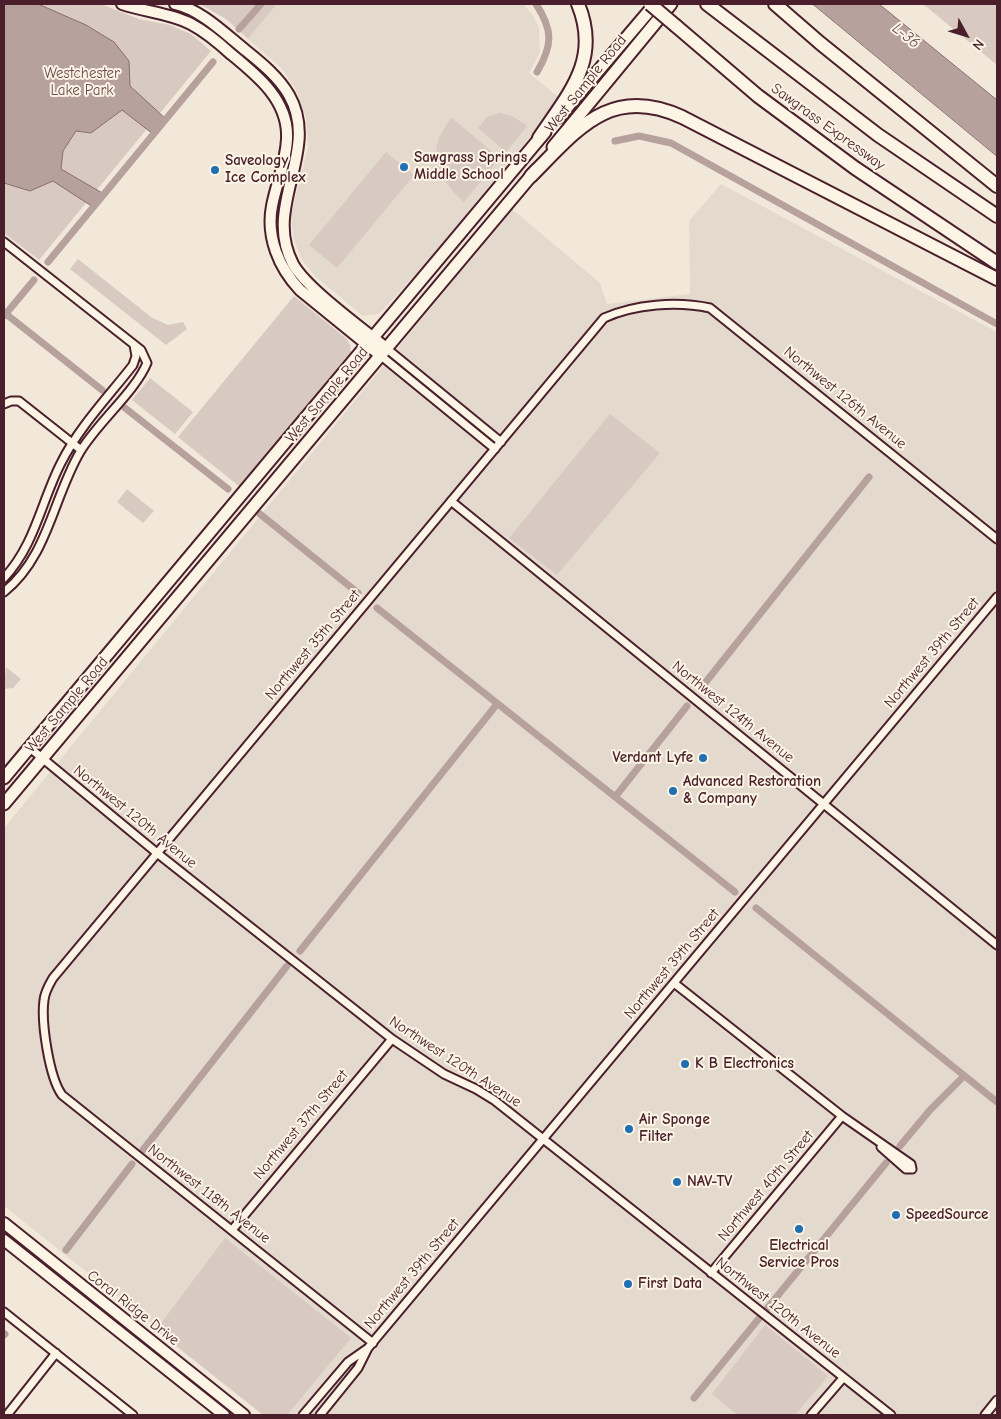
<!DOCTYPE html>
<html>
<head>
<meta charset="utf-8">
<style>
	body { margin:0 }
	#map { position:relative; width:1001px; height:1419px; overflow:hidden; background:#f1e8da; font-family:"Comic Neue",sans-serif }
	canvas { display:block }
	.frame { position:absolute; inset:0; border:5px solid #4a1f2b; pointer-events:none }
	.north { position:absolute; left:941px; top:10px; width:50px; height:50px; -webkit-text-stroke:4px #fcf5e5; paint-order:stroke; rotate:129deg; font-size:14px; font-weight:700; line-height:20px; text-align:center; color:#4a1f2b }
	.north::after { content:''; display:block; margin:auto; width:18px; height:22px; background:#4a1f2b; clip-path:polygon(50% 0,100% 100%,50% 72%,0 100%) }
</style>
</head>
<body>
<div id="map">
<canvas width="1001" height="1419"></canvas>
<div class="frame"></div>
<div class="north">N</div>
</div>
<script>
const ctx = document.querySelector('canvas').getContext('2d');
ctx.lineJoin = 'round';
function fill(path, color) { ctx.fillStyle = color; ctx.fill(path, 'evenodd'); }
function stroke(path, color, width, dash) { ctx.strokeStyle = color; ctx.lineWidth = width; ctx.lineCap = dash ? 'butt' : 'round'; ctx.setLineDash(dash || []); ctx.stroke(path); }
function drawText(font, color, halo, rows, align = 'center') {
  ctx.font = font + ' "Comic Neue",sans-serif'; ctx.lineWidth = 4; ctx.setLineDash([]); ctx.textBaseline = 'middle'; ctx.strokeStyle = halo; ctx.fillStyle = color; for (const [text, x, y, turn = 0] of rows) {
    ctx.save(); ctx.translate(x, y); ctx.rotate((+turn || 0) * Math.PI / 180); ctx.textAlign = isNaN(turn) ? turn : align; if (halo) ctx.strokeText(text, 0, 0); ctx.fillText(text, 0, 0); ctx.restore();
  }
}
fill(new Path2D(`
	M277,4h246l10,11 6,13 1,24 -11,21 32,26 -134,163 -48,52 -16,2 -47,-39 -14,-17 -8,-20 -3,-25 17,-68 -2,-29 -10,-28 -14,-21 -34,-30z
	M721,184l276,148v1083h-731l-262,-209v-378l508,-619 88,74 7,21 83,-10 -1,-73z`), '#e4d9cd');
fill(new Path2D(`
	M4,4h97l38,15 31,6 21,9 20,17 -172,209 -35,-27z
	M200,4h77l-29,35 -22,-20z
	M923,4h74v61z
	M500,113l12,3 15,10 -21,26 -28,-24 9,-11z
	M451,117l46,39 1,4 -34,42c-16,-14 -31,-34 -27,-57 1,-9 10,-20 14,-28z
	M386,152l28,23 -77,93 -28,-23z
	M78,259l73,58 17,8 15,-3 4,7 -21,16 -96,-76z
	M294,296l53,43 3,6 1,7 -111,135 -62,-50z
	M150,378l43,34 -18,22 -43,-34z
	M610,414l50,39 -103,122 -48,-37z
	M127,489l27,22 -11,12 -26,-21z
	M6,667l15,12 -8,9 -9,1z
	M225,1238l126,100 -64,77h-24l-107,-85z
	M765,1325l63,51 -33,39h-57l-26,-21z`), '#d8cac0');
const water = new Path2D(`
	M4,4h34l48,21 28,17 15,19 1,25 36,33 -13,15 -31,-24 -31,23 -15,-2 -13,20 -2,18 43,25 -11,13 -40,-26 -23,10 -26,-8z
	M813,4h66l118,96v56z`);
fill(water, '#b6a19c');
stroke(water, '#8b6d6f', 1);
stroke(new Path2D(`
	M536,4c17,26 17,41 1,68
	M239,29l22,-25
	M615,141l24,-5 32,7 326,181
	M48,262l165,-200
	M6,314l96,76
	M4,316l30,-36
	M125,408l103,81
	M260,514l98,79
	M377,608l358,284
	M701,688l168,-211
	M615,797l72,-91
	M756,908l241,194
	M300,951l197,-247
	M900,1146l30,-36 34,-34
	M143,1150l144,-184
	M66,1250l66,-86
	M4,1335l1,-1
	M694,1398l192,-235`), '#b6a19c', 7);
const street = new Path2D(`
	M4,242l137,108 6,13c-12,29 -50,60 -67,89 -27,46 -32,105 -76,140
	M386,348l115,94
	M380,355l115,94
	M4,404l7,-3h8l62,49
	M451,501l546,444
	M4,578c31,-33 37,-76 57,-115 18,-36 48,-67 72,-98l3,-9 -2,-11
	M30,748l127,105 235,186 52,35 32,15 18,11 397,315
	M674,983l168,133 69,48 1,5
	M881,1147l25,22h6
	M232,1230l160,-191
	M711,1273l131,-157
	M4,1312l129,103
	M373,1343l-311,-248c-13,-18 -21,-73 -18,-95 1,-9 5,-15 9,-22l551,-660c31,-14 73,-17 106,-10l287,231
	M7,1415l49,-62
	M303,1415l45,-53 20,-14
	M320,1415l38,-47 10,-20 629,-751
	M811,1415l32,-37
	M985,1415l12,-15`);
const secondary = new Path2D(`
	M122,4c23,8 48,9 69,20 15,8 28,19 40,30 27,22 58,47 56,85 -1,24 -11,45 -15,67 -6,31 7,62 28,84l80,65
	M175,4c26,6 48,28 69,45 16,13 34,27 45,46 32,56 -27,111 4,169 13,24 70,65 93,84
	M4,1223l240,192
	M4,1240l220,175`);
const primary = new Path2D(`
	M559,117l96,-113
	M553,147l118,-143
	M4,778l541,-646
	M4,804l532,-634`);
const highway = new Path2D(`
	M707,4l171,131 119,81
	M775,4l45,39 177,143
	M676,26l82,70 97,72 142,95
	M539,138c30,-45 62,-78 39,-134
	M531,176c46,-46 79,-92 151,-59l315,162`);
stroke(street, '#4a1f2b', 11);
stroke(secondary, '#4a1f2b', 14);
stroke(primary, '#4a1f2b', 15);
stroke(highway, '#4a1f2b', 16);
stroke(street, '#fcf5e5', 7);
stroke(secondary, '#fcf5e5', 10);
stroke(primary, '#fcf5e5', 11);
stroke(highway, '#fcf5e5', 12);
const highwayBridge = new Path2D(`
	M650,4l26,22`);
stroke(highwayBridge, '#4a1f2b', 16, []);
stroke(highwayBridge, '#fcf5e5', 12);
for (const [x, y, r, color] of [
	[404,167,5,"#1f6fb2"],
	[215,170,5,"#1f6fb2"],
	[703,758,5,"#1f6fb2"],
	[673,791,5,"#1f6fb2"],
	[685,1064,5,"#1f6fb2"],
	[629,1129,5,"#1f6fb2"],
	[677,1182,5,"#1f6fb2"],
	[896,1215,5,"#1f6fb2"],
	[799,1229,5,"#1f6fb2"],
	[628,1284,5,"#1f6fb2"]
]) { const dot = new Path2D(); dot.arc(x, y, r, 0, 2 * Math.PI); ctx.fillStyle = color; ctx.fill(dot); stroke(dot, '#fcf5e5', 2); }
drawText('15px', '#6e4a50', '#fcf5e5', [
	["Westchester",82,74],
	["Lake Park",82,91]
]);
drawText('15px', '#4a1f2b', '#fcf5e5', [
	["West Sample Road",586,84,-51],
	["Sawgrass Expressway",828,127,36],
	["West Sample Road",327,395,-50],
	["Northwest 126th Avenue",845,398,39],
	["Northwest 35th Street",313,645,-50],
	["Northwest 39th Street",932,653,-50],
	["West Sample Road",67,705,-50],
	["Northwest 124th Avenue",733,712,39],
	["Northwest 120th Avenue",135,817,39],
	["Northwest 39th Street",672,964,-50],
	["Northwest 120th Avenue",455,1062,33],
	["Northwest 37th Street",301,1125,-50],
	["Northwest 40th Street",766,1186,-50],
	["Northwest 118th Avenue",209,1194,38],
	["Northwest 39th Street",412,1274,-50],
	["Coral Ridge Drive",133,1308,38],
	["Northwest 120th Avenue",778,1308,38]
]);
drawText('bold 15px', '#4a1f2b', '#fcf5e5', [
	["Sawgrass Springs",414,158],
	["Middle School",414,175],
	["Saveology",225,161],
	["Ice Complex",225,178],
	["Verdant Lyfe",693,758,"right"],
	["Advanced Restoration",683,782],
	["& Company",683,799],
	["K B Electronics",695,1064],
	["Air Sponge",639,1120],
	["Filter",639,1137],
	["NAV-TV",687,1182],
	["SpeedSource",906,1215],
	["Electrical",799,1246,"center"],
	["Service Pros",799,1263,"center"],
	["First Data",638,1284]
], 'left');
drawText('italic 16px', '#704c53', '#fcf5e5', [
	["L-36",906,36,39]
]);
</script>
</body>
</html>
